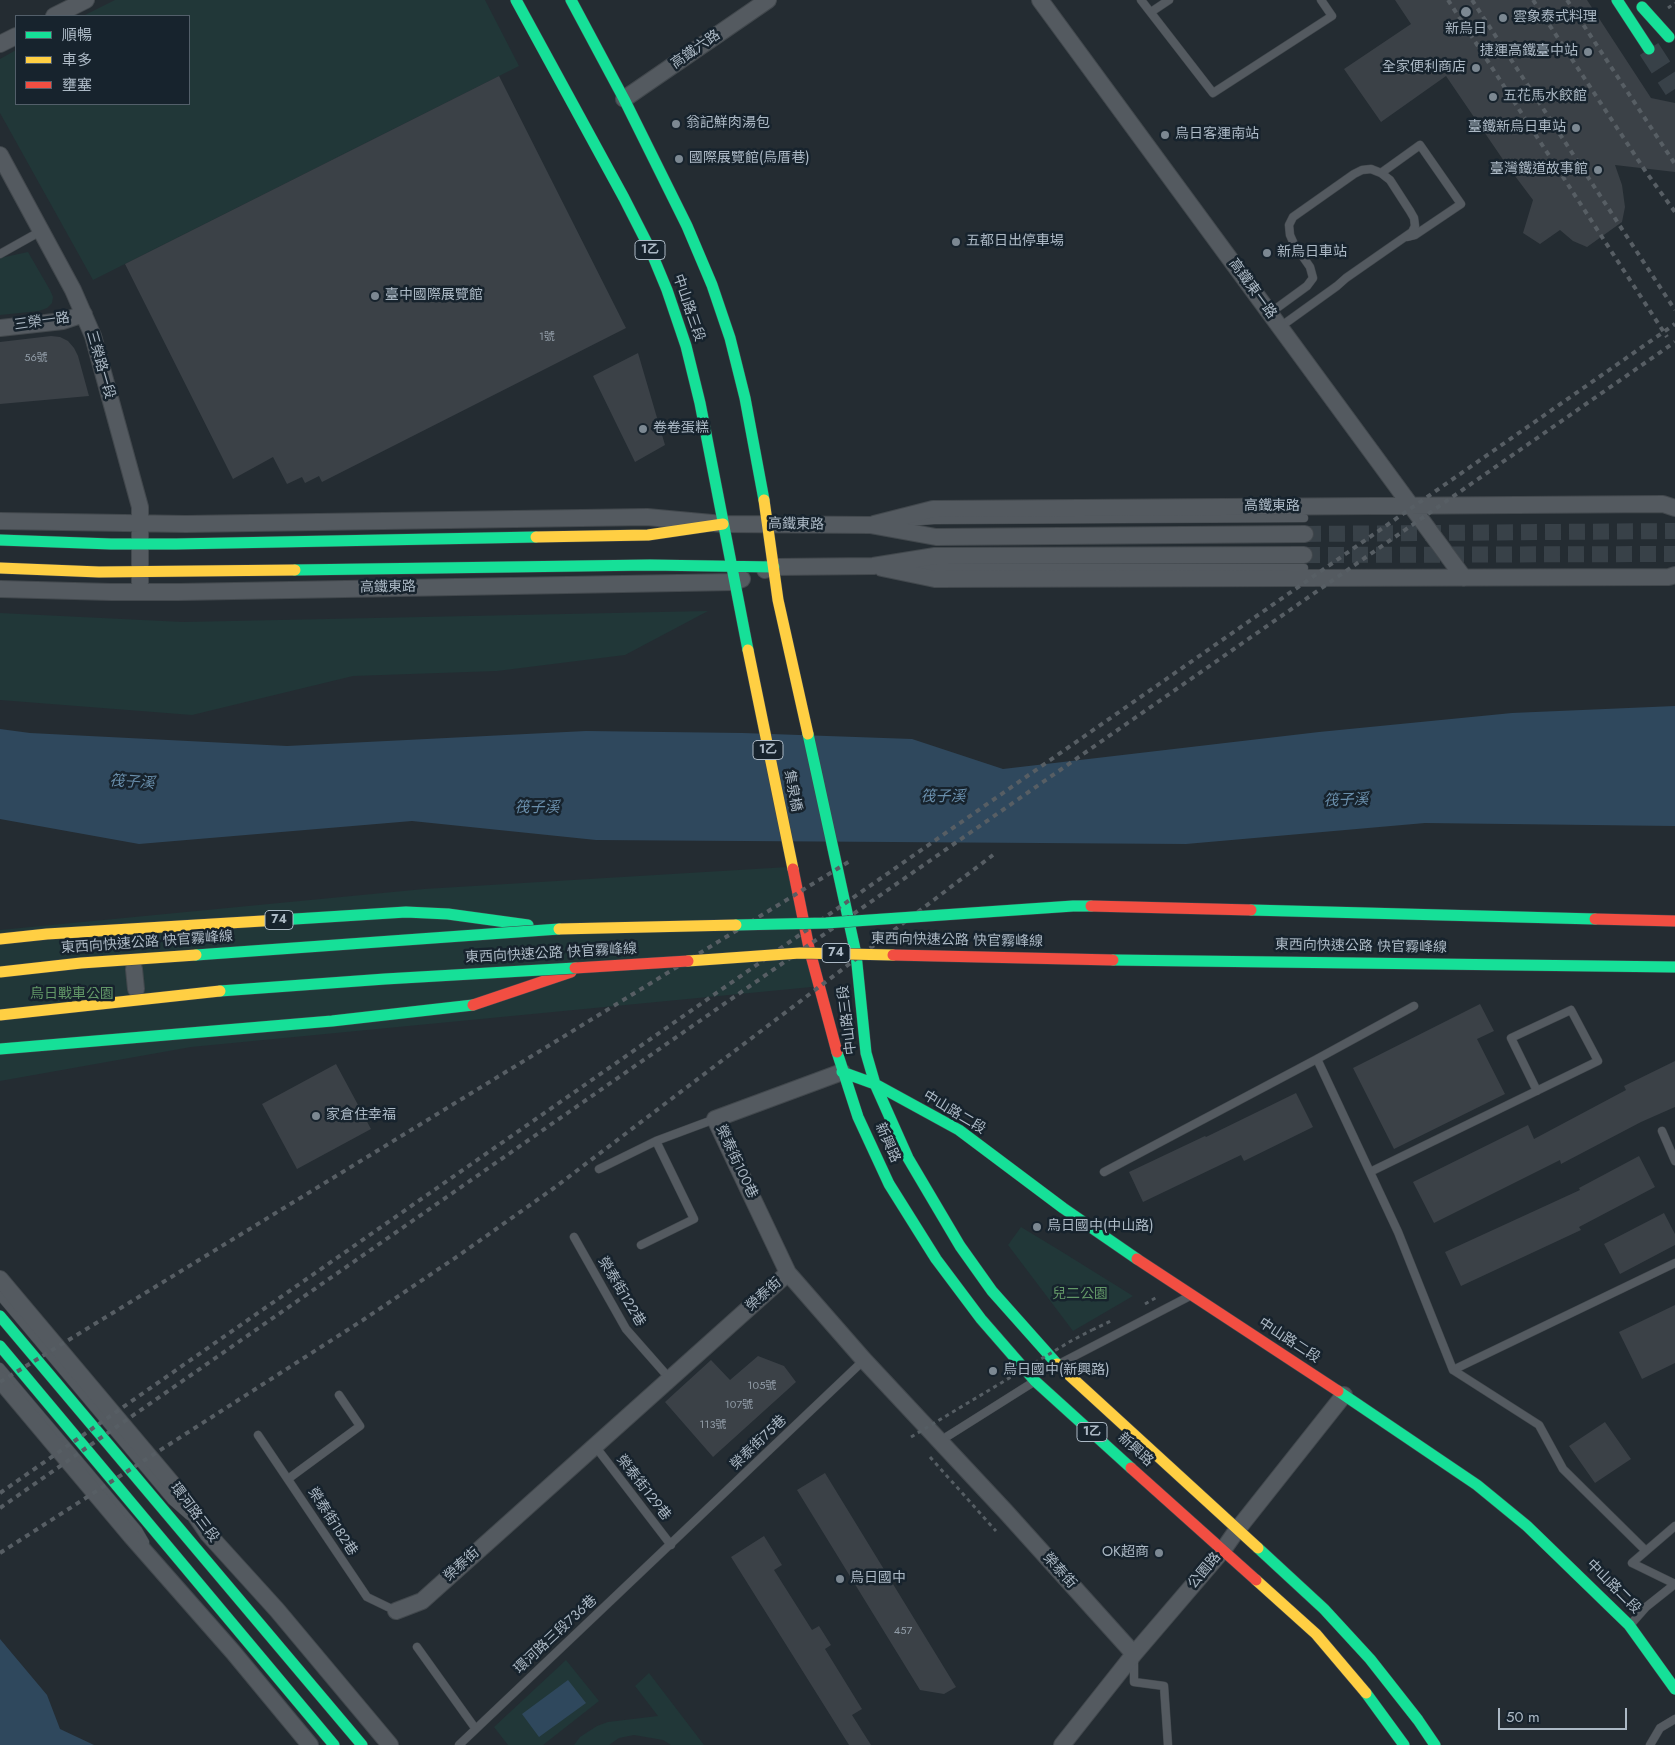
<!DOCTYPE html>
<html>
<head>
<meta charset="utf-8">
<style>
	body { margin:0 }
	#map { position:relative; width:1675px; height:1745px; overflow:hidden; background:#242c32; font-family:Jost,"Noto Sans TC",sans-serif }
	canvas { display:block }
	.legend { position:absolute; left:15px; top:15px; width:175px; height:90px; box-sizing:border-box; background:#17232d; border:1px solid #535f6a; margin:0; padding:6px 9px; list-style:none; font-size:15px; color:#acb9c5 }
	.legend li { display:flex; align-items:center; gap:10px; height:25px }
	.legend b { width:25px; border:1px solid #535f6a }
	.scale { position:absolute; left:1498px; top:1708px; width:129px; height:22px; box-sizing:border-box; border:2px solid #acb9c5; border-top:0; padding-left:6px; font-size:15px; line-height:18px; white-space:nowrap; color:#acb9c5; -webkit-text-stroke:4px #17232d; paint-order:stroke }
</style>
</head>
<body>
<div id="map">
<canvas width="1675" height="1745"></canvas>
<ul class="legend">
<li><b style="height:6px;background:#16e098"></b>順暢</li>
<li><b style="height:6px;background:#ffcf43"></b>車多</li>
<li><b style="height:6px;background:#f24e42"></b>壅塞</li>
</ul>
<div class="scale">50 m</div>
</div>
<script>
const context = document.querySelector('canvas').getContext('2d');
context.lineJoin = 'round';
function paint(path, color) { context.fillStyle = color; context.fill(path, 'evenodd'); }
const toPath = rows => new Path2D(rows.map(r => 'M' + r).join(''));
function trace(path, color, width, dash) { context.strokeStyle = color; context.lineWidth = width; context.lineCap = dash ? 'butt' : 'round'; context.setLineDash(dash || []); context.stroke(path); }
function label(font, color, halo, rows, align = 'center') {
  context.font = font + ' Jost,"Noto Sans TC",sans-serif'; context.lineWidth = 5; context.setLineDash([]); context.textBaseline = 'middle'; context.strokeStyle = halo; context.fillStyle = color; for (const [text, x, y, turn = 0] of rows) {
    context.save(); context.translate(x, y); context.rotate((+turn || 0) * Math.PI / 180); context.textAlign = isNaN(turn) ? turn : align; if (halo) context.strokeText(text, 0, 0); context.fillText(text, 0, 0); context.restore();
  }
}
paint(toPath([
	[115,0,485,0,519,66,93,280,0,113,0,59,16,50,16,104,189,104,189,16,83,16],
	[28,252,50,290,53,297,52,303,47,308,39,311,0,315,0,258],
	[708,611,625,655,497,671,353,676,192,715,0,700,0,613,183,622],
	[788,867,822,986,191,1047,0,1081,0,930,424,889],
	[1021,1227,1059,1250,1133,1296,1073,1331,1008,1245],
	[566,1660,599,1701,543,1745,508,1745,494,1727],
	[649,1673,704,1745,671,1745,663,1740,634,1735,619,1738,609,1745,574,1745,580,1737,597,1726,608,1722,658,1716,635,1686]
]), '#213738');
paint(toPath([
	[1675,706,1675,826,1425,823,1186,844,596,840,412,821,139,844,0,819,0,729,30,733,287,746,586,731,743,733,912,739,1003,769,1319,732,1512,713],
	[0,1639,47,1695,60,1729,94,1745,0,1745],
	[568,1680,586,1703,539,1737,522,1714]
]), '#2f485d');
paint(toPath([
	[1395,0,1587,0,1651,98,1675,103,1675,172,1615,165,1622,185,1625,207,1622,222,1587,247,1573,241,1560,230,1540,244,1523,233,1533,200,1506,164,1446,76,1381,122,1344,69,1411,24],
	[499,76,626,328,322,482,319,476,305,483,302,477,287,484,273,457,233,479,125,264],
	[51,336,60,337,68,341,74,348,78,356,89,396,0,404,0,342],
	[638,353,665,445,635,462,593,376],
	[1480,1004,1494,1031,1477,1039,1505,1094,1394,1149,1353,1068],
	[1675,1061,1675,1107,1641,1122,1561,1164,1560,1160,1434,1223,1413,1182,1528,1125,1534,1139,1626,1090,1624,1086],
	[336,1064,371,1129,297,1169,262,1104],
	[1296,1093,1313,1127,1244,1161,1241,1155,1143,1202,1129,1172,1205,1136,1206,1137],
	[1639,1156,1655,1187,1579,1227,1581,1230,1461,1286,1445,1252,1580,1190,1579,1188],
	[1664,1213,1675,1234,1675,1245,1620,1274,1604,1244],
	[1675,1305,1675,1363,1642,1379,1619,1332],
	[758,1356,784,1366,796,1382,713,1457,665,1402,711,1360,730,1380],
	[1605,1422,1631,1459,1595,1483,1569,1446],
	[825,1473,956,1687,944,1694,920,1690,797,1490],
	[764,1536,782,1565,774,1570,812,1630,819,1626,831,1645,825,1649,862,1709,852,1715,871,1745,849,1745,731,1557]
]), '#3b4147');
trace(toPath([
	[1305,534,1675,531],
	[1304,555,1675,554]
]), '#384148', 16, [16, 8]);
trace(toPath([
	[1649,49,1675,89]
]), '#384148', 22, [22, 11]);
const lane = toPath([
	[1141,0,1213,93,1332,16,1321,0],
	[1151,12,1169,0],
	[1381,173,1420,145,1461,204,1415,235,1407,237],
	[0,254,41,231],
	[1270,313,1307,286,1313,278,1310,267,1294,244,1290,235,1289,225,1293,217,1354,174,1362,170,1371,169,1381,173,1390,180,1410,211,1414,218,1415,226,1412,232,1346,278,1337,286,1280,327],
	[907,522,934,520,1304,518],
	[912,568,1304,568],
	[1317,1059,1414,1006],
	[1662,1131,1675,1161],
	[599,1169,656,1141,715,1119],
	[1104,1172,1317,1059,1398,1232,1453,1370,1539,1425,1563,1469,1646,1551],
	[1370,1172,1598,1061,1571,1010,1511,1038,1537,1091],
	[574,1237,626,1329,670,1379],
	[641,1245,694,1219,656,1141],
	[0,1296,172,1501,189,1516],
	[1061,1363,1188,1297],
	[0,1367,138,1530,145,1542],
	[1453,1370,1675,1263],
	[258,1435,367,1597,396,1611],
	[940,1441,1032,1383],
	[595,1446,671,1545],
	[288,1479,360,1426,339,1395],
	[1675,1526,1632,1563,1675,1584],
	[1631,1624,1646,1607,1675,1584],
	[417,1647,475,1728],
	[1134,1659,1134,1682,1164,1686,1168,1745],
	[459,1745,864,1360],
	[1650,1745,1660,1728,1675,1719]
]);
const street = toPath([
	[1040,0,1464,578],
	[54,16,86,0],
	[0,44,16,36],
	[624,99,768,0],
	[0,155,73,290,93,336,140,507,140,583],
	[0,328,63,321,84,314],
	[0,521,186,524,647,517,723,524,870,525,936,537,1305,534],
	[874,524,933,509,1663,504,1675,508],
	[882,568,935,579,1669,577,1675,575],
	[765,570,774,567,873,566,935,556,1304,555],
	[0,589,111,592,179,592,734,582,742,579],
	[134,969,136,989],
	[788,1273,715,1119,842,1072],
	[0,1279,180,1493,208,1534,277,1610,390,1745],
	[0,1380,131,1536,233,1652,310,1745],
	[396,1611,422,1601,788,1273,864,1360,1006,1512,1134,1654],
	[1062,1745,1134,1654,1223,1550,1237,1530,1344,1395]
]);
const fast = toPath([
	[516,0,624,198,650,249,667,290,686,346,700,403,748,650],
	[571,0,624,99,687,226,712,285,730,338,745,398,764,500],
	[1617,0,1649,49],
	[1642,7,1669,37],
	[0,540,111,544,176,544,536,537],
	[295,570,650,565,774,567],
	[808,734,856,954,866,1053,875,1084,908,1158,960,1246,992,1291,1057,1364],
	[279,920,406,912,448,914,528,925],
	[0,1049,332,1021,473,1005],
	[837,1052,858,1117,889,1184,936,1259,981,1319,1035,1381,1131,1468],
	[842,1072,875,1084,959,1130,1063,1208,1137,1259],
	[0,1316,362,1745],
	[0,1346,334,1745],
	[1338,1391,1477,1485,1527,1526,1629,1625,1675,1689],
	[1258,1548,1324,1609,1370,1659,1418,1720,1435,1745],
	[1366,1693,1404,1745]
]);
const slow = toPath([
	[764,500,778,600,808,734],
	[536,537,648,535,723,524],
	[0,568,99,572,295,570],
	[748,650,793,869],
	[0,939,47,934,279,920],
	[1057,1364,1258,1548],
	[1256,1580,1316,1634,1366,1693]
]);
const jam = toPath([
	[793,869,809,948,837,1052],
	[473,1005,571,972],
	[1137,1259,1338,1391],
	[1131,1468,1256,1580]
]);
trace(lane, '#42484d', 9);
trace(street, '#42484d', 18);
trace(fast, '#42484d', 12);
trace(slow, '#42484d', 12);
trace(jam, '#42484d', 12);
trace(toPath([
	[1668,8,1675,3],
	[1145,1304,1157,1297],
	[1092,1330,1111,1321],
	[930,1457,996,1531]
]), '#565e64', 3, [4, 4]);
trace(lane, '#545a60', 8);
trace(street, '#545a60', 16);
trace(fast, '#16e098', 11);
trace(slow, '#ffcf43', 11);
trace(jam, '#f24e42', 11);
trace(toPath([
	[1448,0,1667,337],
	[1472,0,1675,310],
	[1533,0,1646,172,1675,212],
	[1567,0,1675,164],
	[0,1382,850,861],
	[0,1493,1675,324],
	[0,1508,1675,342],
	[0,1553,363,1320,458,1256,554,1188,993,855]
]), '#575e64', 4, [5, 5]);
const fastBridge = toPath([
	[1251,910,1595,919],
	[736,925,826,923,1073,906,1091,906],
	[196,955,559,929],
	[1113,960,1675,967],
	[220,991,385,979,575,968]
]);
const slowBridge = toPath([
	[559,929,736,925],
	[688,961,800,953,893,955],
	[0,972,81,963,196,955],
	[0,1015,220,991]
]);
const jamBridge = toPath([
	[1091,906,1251,910],
	[1595,919,1675,921],
	[893,955,1113,960],
	[575,968,688,961]
]);
trace(fastBridge, '#40484e', 12, []);
trace(slowBridge, '#40484e', 12, []);
trace(jamBridge, '#40484e', 12, []);
trace(toPath([
	[911,1437,1071,1341,1092,1330]
]), '#565e64', 3, [4, 4]);
trace(fastBridge, '#16e098', 11);
trace(slowBridge, '#ffcf43', 11);
trace(jamBridge, '#f24e42', 11);
for (const [x, y, r, color] of [
	[1466,12,6,"#7c8892"],
	[1503,18,5,"#7c8892"],
	[1588,52,5,"#7c8892"],
	[1476,68,5,"#7c8892"],
	[1493,97,5,"#7c8892"],
	[676,124,5,"#7c8892"],
	[1576,128,5,"#7c8892"],
	[1165,135,5,"#7c8892"],
	[679,159,5,"#7c8892"],
	[1598,170,5,"#7c8892"],
	[956,242,5,"#7c8892"],
	[1267,253,5,"#7c8892"],
	[375,296,5,"#7c8892"],
	[643,429,5,"#7c8892"],
	[316,1116,5,"#7c8892"],
	[1037,1227,5,"#7c8892"],
	[993,1371,5,"#7c8892"],
	[1159,1553,5,"#7c8892"],
	[840,1579,5,"#7c8892"]
]) { const dot = new Path2D(); dot.arc(x, y, r, 0, 2 * Math.PI); context.fillStyle = color; context.fill(dot); trace(dot, '#17232d', 2); }
label('11px', '#909ba6', null, [
	["1號",547,337],
	["56號",36,358],
	["105號",762,1386],
	["107號",739,1405],
	["113號",713,1425],
	["457",903,1631]
]);
for (const [x, y, w] of [
	[650,250,30],
	[768,750,30],
	[279,920,28],
	[836,953,28],
	[1092,1432,30]
]) { const box = new Path2D(); box.roundRect(x - w / 2, y - 9.5, w, 19, 4); context.fillStyle = '#17232d'; context.fill(box); trace(box, '#acb9c5', 1); }
label('bold 12px', '#acb9c5', null, [
	["1乙",650,250],
	["1乙",768,750],
	["74",279,920],
	["74",836,953],
	["1乙",1092,1432]
]);
label('14px', '#acb9c5', '#17232d', [
	["雲象泰式料理",1513,18],
	["新烏日",1466,30,"center"],
	["捷運高鐵臺中站",1578,52,"right"],
	["全家便利商店",1466,68,"right"],
	["五花馬水餃館",1503,97],
	["翁記鮮肉湯包",686,124],
	["臺鐵新烏日車站",1566,128,"right"],
	["烏日客運南站",1175,135],
	["國際展覽館(烏厝巷)",689,159],
	["臺灣鐵道故事館",1588,170,"right"],
	["五都日出停車場",966,242],
	["新烏日車站",1277,253],
	["臺中國際展覽館",385,296],
	["卷卷蛋糕",653,429],
	["家倉住幸福",326,1116],
	["烏日國中(中山路)",1047,1227],
	["烏日國中(新興路)",1003,1371],
	["OK超商",1149,1553,"right"],
	["烏日國中",850,1579]
], 'left');
label('14px', '#acb9c5', '#17232d', [
	["高鐵六路",696,50,-35],
	["高鐵東一路",1252,289,54],
	["中山路三段",688,308,71],
	["三榮一路",42,322,-8],
	["三榮路一段",100,365,74],
	["高鐵東路",1272,507],
	["高鐵東路",796,525,1],
	["高鐵東路",388,588,-1],
	["集泉橋",792,791,79],
	["東西向快速公路 快官霧峰線",957,941,1],
	["東西向快速公路 快官霧峰線",147,943,-4],
	["東西向快速公路 快官霧峰線",1361,947,1],
	["東西向快速公路 快官霧峰線",551,954,-3],
	["中山路三段",848,1020,-97],
	["中山路二段",954,1113,31],
	["新興路",887,1143,66],
	["榮泰街100巷",736,1162,65],
	["榮泰街122巷",621,1292,59],
	["榮泰街",764,1295,-42],
	["中山路二段",1289,1341,33],
	["榮泰街75巷",759,1443,-44],
	["新興路",1135,1450,42],
	["榮泰街129巷",643,1488,52],
	["環河路三段",194,1513,53],
	["榮泰街182巷",332,1522,57],
	["榮泰街",462,1565,-42],
	["榮泰街",1059,1571,48],
	["公園路",1205,1571,-50],
	["中山路二段",1613,1587,45],
	["環河路三段736巷",556,1635,-43]
]);
label('14px', '#629767', '#17232d', [
	["烏日戰車公園",72,995],
	["兒二公園",1080,1295]
]);
label('italic 15px', '#6a8fac', '#17232d', [
	["筏子溪",132,783,4],
	["筏子溪",943,797],
	["筏子溪",1346,801,-2],
	["筏子溪",537,808]
]);
</script>
</body>
</html>
